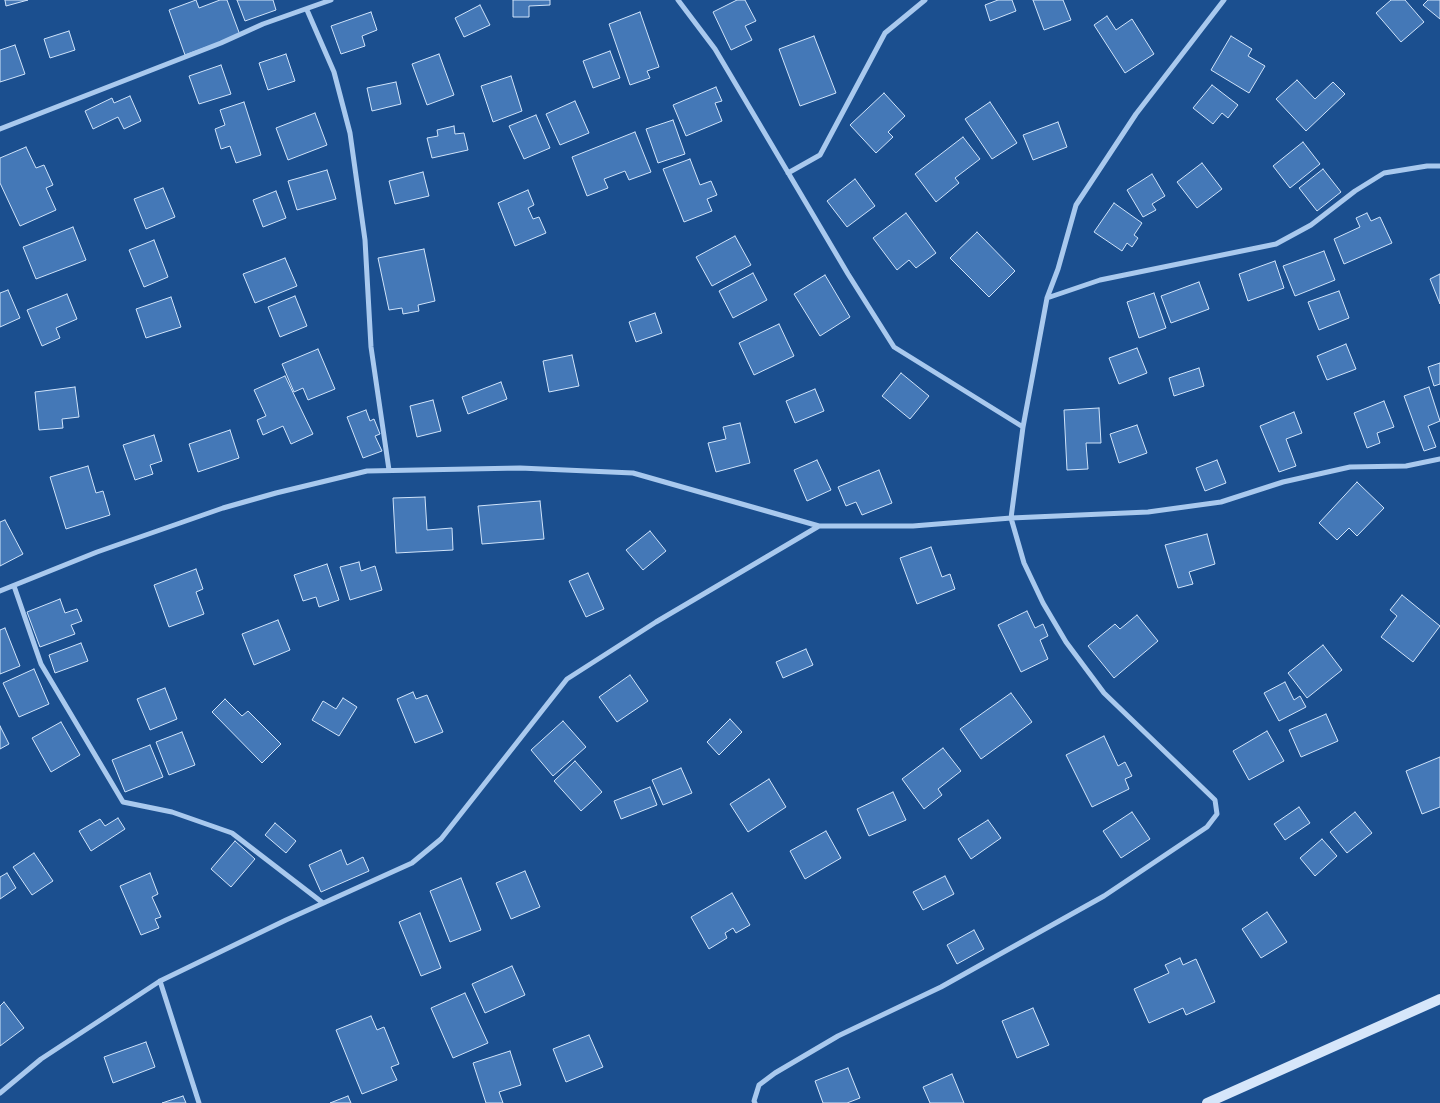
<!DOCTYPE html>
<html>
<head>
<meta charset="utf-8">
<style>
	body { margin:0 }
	canvas { display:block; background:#1b4f8f }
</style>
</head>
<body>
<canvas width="1440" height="1103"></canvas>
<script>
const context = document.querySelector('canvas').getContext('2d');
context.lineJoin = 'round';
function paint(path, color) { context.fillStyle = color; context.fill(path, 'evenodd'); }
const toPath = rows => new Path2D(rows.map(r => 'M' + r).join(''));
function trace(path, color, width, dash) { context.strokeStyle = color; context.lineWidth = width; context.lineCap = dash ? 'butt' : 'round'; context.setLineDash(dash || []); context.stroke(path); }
const building = toPath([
	[5,0,28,0,6,6,5,0],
	[196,0,199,8,220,0,227,0,240,35,185,55,169,10,196,0],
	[237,0,273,0,276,10,245,21,237,0],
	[513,0,550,0,550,5,529,6,529,17,513,17,513,0],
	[737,0,745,0,756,21,745,26,752,40,731,50,713,12,737,0],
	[998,0,1012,0,1016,11,990,21,985,5,998,0],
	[1033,0,1063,0,1071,20,1044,30,1033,0],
	[1391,0,1405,0,1424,22,1401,42,1376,13,1391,0],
	[1428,0,1440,0,1440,19,1423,5,1428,0],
	[480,5,490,25,464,37,455,18,480,5],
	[371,12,377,30,362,36,365,46,341,54,331,26,371,12],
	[640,12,659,67,647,71,650,78,630,85,609,24,640,12],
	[1107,16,1116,30,1132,19,1154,54,1125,73,1094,25,1107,16],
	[69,31,75,50,50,58,44,39,69,31],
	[814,36,836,93,800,106,779,49,814,36],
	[1231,36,1252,49,1248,56,1265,66,1249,93,1211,70,1231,36],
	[15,45,25,74,0,82,0,50,15,45],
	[610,51,620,78,593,88,583,61,610,51],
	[286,54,295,81,268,90,259,63,286,54],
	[439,54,454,95,427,105,412,64,439,54],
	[221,65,231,94,199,104,189,76,221,65],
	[511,76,522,111,493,122,481,86,511,76],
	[1297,80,1315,99,1333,82,1345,94,1306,131,1276,99,1297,80],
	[396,82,401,104,372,111,367,88,396,82],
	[1212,85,1238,105,1228,118,1222,113,1213,124,1193,108,1212,85],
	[716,87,722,101,715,103,722,121,686,136,673,105,716,87],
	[884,93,905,116,888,132,893,137,876,153,850,125,884,93],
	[130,96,141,121,124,129,118,117,93,129,85,111,112,98,114,103,130,96],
	[575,101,589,133,560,145,546,114,575,101],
	[244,102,261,155,236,163,230,146,221,149,215,129,225,125,220,110,244,102],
	[990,102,1017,143,992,159,965,119,990,102],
	[315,113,327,145,288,160,276,128,315,113],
	[536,115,550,148,524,159,509,126,536,115],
	[673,120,685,154,658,163,646,129,673,120],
	[1058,122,1067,147,1033,160,1023,135,1058,122],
	[454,126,455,134,464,133,468,150,432,158,427,138,438,136,437,130,454,126],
	[635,132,651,172,629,180,625,171,604,179,608,188,587,196,572,157,635,132],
	[963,137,980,159,955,178,959,183,936,202,915,174,963,137],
	[1303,142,1320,164,1290,188,1273,166,1303,142],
	[26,147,36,168,44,165,53,185,46,188,56,210,20,226,0,183,0,158,26,147],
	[690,159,700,185,711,181,717,195,707,199,712,211,684,222,663,169,690,159],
	[1202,163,1222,189,1197,208,1177,182,1202,163],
	[1323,169,1341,192,1317,211,1299,188,1323,169],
	[327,170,336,199,297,210,288,181,327,170],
	[423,172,429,196,395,204,389,181,423,172],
	[1152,174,1165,196,1152,204,1156,210,1143,217,1127,190,1152,174],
	[855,179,875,206,847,227,827,201,855,179],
	[163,188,175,217,146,229,134,199,163,188],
	[528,190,534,205,528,208,533,219,539,217,546,233,515,246,498,203,528,190],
	[276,191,286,218,263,227,253,200,276,191],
	[1114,203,1142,223,1134,235,1138,238,1132,247,1127,243,1122,251,1094,232,1114,203],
	[906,213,936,253,916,268,909,260,897,270,873,238,906,213],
	[1367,213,1371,221,1380,217,1392,243,1344,264,1334,239,1360,227,1356,218,1367,213],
	[73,227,86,260,36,279,23,247,73,227],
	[977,232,1015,271,989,297,950,258,977,232],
	[735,236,751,265,712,286,696,257,735,236],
	[154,240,168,277,144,287,129,250,154,240],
	[424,249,435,301,418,305,419,311,403,314,402,308,389,310,378,258,424,249],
	[1324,251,1335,280,1295,296,1283,266,1324,251],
	[285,258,297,286,255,303,243,274,285,258],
	[1275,261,1284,288,1248,301,1239,274,1275,261],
	[753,273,767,300,733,318,719,291,753,273],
	[1440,274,1440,304,1430,279,1440,274],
	[825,275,850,317,820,336,794,294,825,275],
	[1199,282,1209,309,1171,323,1161,296,1199,282],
	[8,290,20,318,0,327,0,293,8,290],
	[1339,291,1349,318,1319,330,1308,302,1339,291],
	[1154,293,1166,328,1139,338,1127,302,1154,293],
	[67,294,77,319,56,328,60,338,42,346,27,310,67,294],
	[295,296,307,326,280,337,268,307,295,296],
	[171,297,181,327,146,338,136,309,171,297],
	[655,313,662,333,636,342,629,322,655,313],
	[779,324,794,356,754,375,739,343,779,324],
	[1346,344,1356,369,1327,380,1317,356,1346,344],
	[1137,348,1147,373,1119,384,1109,358,1137,348],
	[318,349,335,389,308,400,303,388,294,392,282,364,318,349],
	[572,355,579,386,549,392,543,361,572,355],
	[1440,363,1440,384,1434,386,1428,367,1440,363],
	[1199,368,1204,386,1174,396,1169,378,1199,368],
	[901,373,929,396,910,419,882,396,901,373],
	[285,376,313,434,291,444,283,426,263,435,257,420,266,416,254,390,285,376],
	[501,382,507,399,468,414,462,397,501,382],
	[75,387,79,417,62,419,63,428,39,430,35,392,75,387],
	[1429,387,1440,421,1428,426,1436,447,1424,451,1404,396,1429,387],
	[815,389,824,411,795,423,786,401,815,389],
	[433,400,441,431,417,437,410,406,433,400],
	[1384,401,1394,427,1377,433,1380,443,1367,448,1354,413,1384,401],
	[1099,408,1101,443,1086,443,1088,469,1067,470,1064,410,1099,408],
	[366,410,370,421,374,419,380,434,375,436,382,451,363,458,347,417,366,410],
	[1294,412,1302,433,1286,439,1296,466,1279,472,1260,426,1294,412],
	[740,423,750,463,716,472,708,443,726,439,723,427,740,423],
	[1137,425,1147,453,1119,463,1110,434,1137,425],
	[230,430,239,458,198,472,189,444,230,430],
	[154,435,162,461,150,465,153,474,135,480,123,445,154,435],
	[817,460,831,490,807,501,794,470,817,460],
	[1217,460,1226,483,1205,491,1196,468,1217,460],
	[88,466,96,493,103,491,110,515,66,529,50,477,88,466],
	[879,470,892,503,862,515,856,502,846,506,838,487,879,470],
	[1357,482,1384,508,1357,536,1349,528,1337,540,1319,523,1357,482],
	[425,497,427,530,452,528,453,550,396,553,393,498,425,497],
	[540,501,544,539,482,544,478,506,540,501],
	[5,520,23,554,0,566,0,522,5,520],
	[650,531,666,551,643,570,626,550,650,531],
	[1207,534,1215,564,1189,572,1193,584,1178,588,1165,545,1207,534],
	[931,547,942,577,950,574,955,589,917,604,900,558,931,547],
	[359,562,361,571,375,566,382,590,350,600,340,567,359,562],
	[327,564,339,600,319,607,316,597,303,601,294,575,327,564],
	[196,569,203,589,196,592,204,614,169,627,154,585,196,569],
	[588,573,604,609,586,617,569,581,588,573],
	[1402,595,1440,626,1413,662,1381,637,1397,616,1390,610,1402,595],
	[60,599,65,613,77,609,82,621,71,625,75,634,40,647,27,612,60,599],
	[1027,611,1035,628,1043,624,1048,636,1040,640,1048,659,1021,672,998,625,1027,611],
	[1137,615,1158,641,1114,678,1088,646,1115,624,1120,629,1137,615],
	[278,620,290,650,254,665,242,634,278,620],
	[5,628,20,666,0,674,0,630,5,628],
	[81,643,88,661,55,673,49,655,81,643],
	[1323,645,1342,670,1307,698,1288,673,1323,645],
	[806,649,813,665,783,678,776,662,806,649],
	[34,669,49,704,19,717,3,683,34,669],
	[630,675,648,701,617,722,599,697,630,675],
	[1285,682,1294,700,1300,696,1306,707,1279,721,1264,693,1285,682],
	[165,688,177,719,150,730,137,699,165,688],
	[413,692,416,699,427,695,443,732,415,743,397,699,413,692],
	[1011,693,1032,722,981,759,960,729,1011,693],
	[343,698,357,707,339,736,312,720,323,701,336,709,343,698],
	[225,699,242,716,248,711,281,744,262,763,212,712,225,699],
	[1326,714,1338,741,1301,757,1289,730,1326,714],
	[730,719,742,732,719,755,707,742,730,719],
	[563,721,586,747,553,776,531,750,563,721],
	[61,722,80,755,51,772,32,738,61,722],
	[0,726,9,744,0,749,0,726],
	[1267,731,1284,761,1249,780,1233,751,1267,731],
	[182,732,195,765,169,775,156,742,182,732],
	[1104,736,1118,766,1125,762,1132,776,1125,779,1129,789,1092,807,1066,755,1104,736],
	[150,745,163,777,125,792,112,760,150,745],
	[943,748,961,771,938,789,942,795,924,809,902,779,943,748],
	[1440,757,1440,807,1422,814,1406,771,1440,757],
	[575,761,602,792,581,811,554,781,575,761],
	[681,768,692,793,663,805,652,780,681,768],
	[769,779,786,807,748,832,730,804,769,779],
	[650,787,657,805,621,819,614,801,650,787],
	[893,792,906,820,869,836,857,809,893,792],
	[1299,807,1310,823,1285,840,1274,824,1299,807],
	[1132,812,1150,839,1121,858,1103,831,1132,812],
	[1355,812,1372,833,1347,853,1330,832,1355,812],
	[118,818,125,829,91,851,79,831,100,819,105,826,118,818],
	[988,820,1001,838,971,859,958,839,988,820],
	[275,823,296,841,286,853,265,835,275,823],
	[826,831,841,858,805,879,790,851,826,831],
	[1322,839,1337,856,1315,876,1300,858,1322,839],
	[235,841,255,859,231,887,211,869,235,841],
	[341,850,347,865,363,857,369,871,321,892,309,865,341,850],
	[34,853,53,881,32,895,13,867,34,853],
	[525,871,540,907,511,919,496,883,525,871],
	[7,873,16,888,0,899,0,877,7,873],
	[150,873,158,894,152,897,161,917,155,919,159,928,141,935,120,886,150,873],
	[945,876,954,894,923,910,913,892,945,876],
	[461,878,481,930,450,942,430,891,461,878],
	[732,893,750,925,736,933,733,928,725,933,727,938,709,949,691,917,732,893],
	[1267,912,1287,942,1261,958,1242,929,1267,912],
	[420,913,441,968,421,976,399,922,420,913],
	[974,930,984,949,957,964,947,945,974,930],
	[1180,958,1183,965,1196,959,1215,1002,1186,1015,1183,1008,1149,1023,1134,989,1169,973,1165,965,1180,958],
	[512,966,525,995,485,1013,472,984,512,966],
	[465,993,488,1043,453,1058,431,1008,465,993],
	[4,1002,24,1028,0,1046,0,1006,4,1002],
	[1033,1008,1049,1045,1017,1058,1002,1021,1033,1008],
	[371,1016,377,1030,384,1027,399,1064,391,1067,397,1080,362,1094,336,1030,371,1016],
	[589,1035,603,1067,566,1082,553,1049,589,1035],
	[146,1042,155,1067,113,1083,104,1057,146,1042],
	[510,1051,521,1085,499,1092,503,1103,486,1103,473,1063,510,1051],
	[848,1068,860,1098,847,1103,823,1103,815,1081,848,1068],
	[952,1074,964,1103,930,1103,923,1087,952,1074],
	[183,1096,186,1103,162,1103,183,1096],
	[348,1096,351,1103,330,1103,348,1096]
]);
paint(building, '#4478b7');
trace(building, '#cfe3fa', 1);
trace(toPath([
	[678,0,715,49,848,274,894,347,1023,427],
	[307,10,334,72,350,133,365,240,371,347,389,470],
	[0,129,221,43,263,24,331,0],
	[788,173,820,155,885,33,925,0],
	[1047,298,1100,280,1276,244,1311,225,1355,191,1384,173,1427,166,1440,166],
	[819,526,913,526,1011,518,1023,427,1047,298,1058,269,1076,205,1136,114,1224,0],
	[14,586,41,664,123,802,172,812,232,833,323,903],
	[0,591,97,552,223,508,276,493,367,471,520,468,633,473,819,526,656,622,567,679,441,839,412,863,286,920,160,981,41,1059,0,1093],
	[160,981,199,1103],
	[755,1103,754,1101,759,1085,775,1073,838,1036,941,987,1104,896,1207,827,1217,814,1215,800,1104,693,1066,642,1043,603,1024,563,1011,518,1148,512,1221,502,1283,482,1350,467,1406,466,1440,459]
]), '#a9c9ee', 5);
trace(toPath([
	[1207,1103,1440,999]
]), '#d6e6fa', 10);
</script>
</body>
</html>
